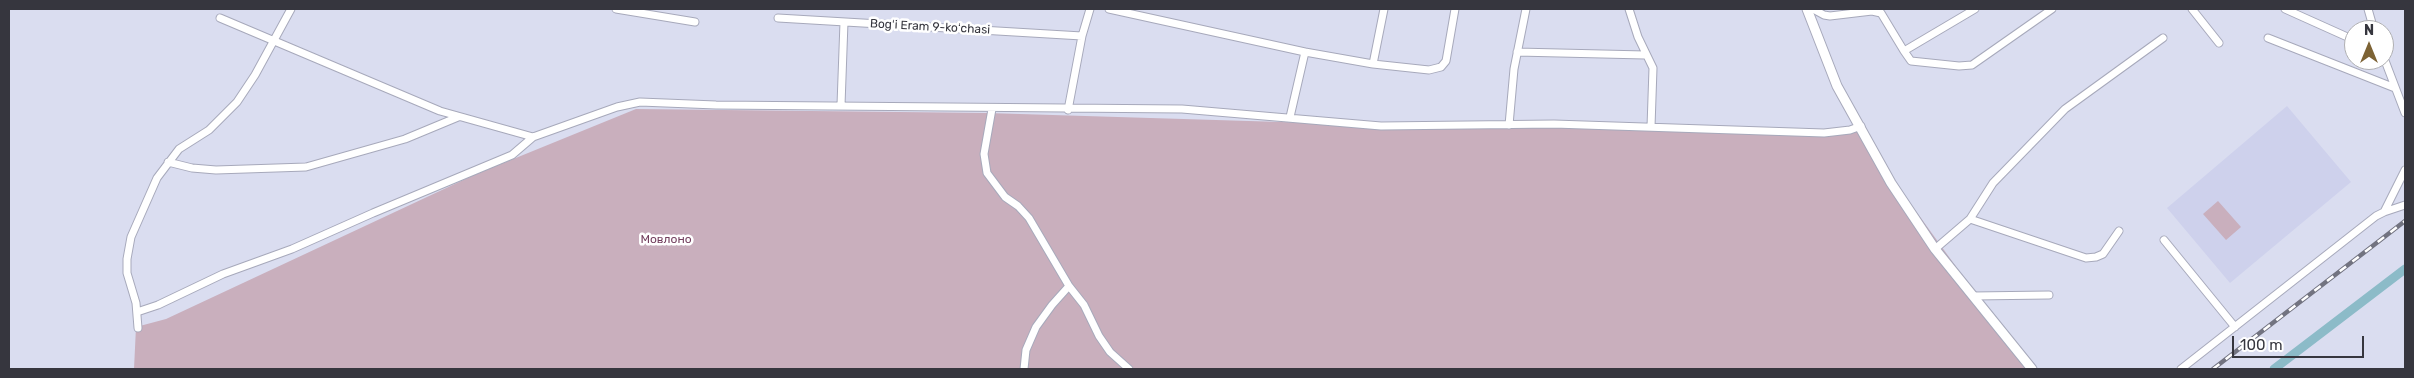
<!DOCTYPE html>
<html>
<head>
<meta charset="utf-8">
<style>
	body { margin:0 }
	#map { position:relative; width:2414px; height:378px; overflow:hidden; background:#daddf0; font-family:Rubik,sans-serif }
	canvas { display:block }
	.frame { position:absolute; inset:0; border:10px solid #36363e; pointer-events:none }
	.north { position:absolute; left:2344px; top:20px; width:50px; height:50px; box-sizing:border-box; background:#fff; border:1px solid #afafb2; border-radius:50%; rotate:0deg; font-size:14px; font-weight:700; line-height:20px; text-align:center; color:#36363e }
	.north::after { content:''; display:block; margin:auto; width:18px; height:22px; background:#7d6335; clip-path:polygon(50% 0,100% 100%,50% 72%,0 100%) }
	.scale { position:absolute; left:2232px; top:336px; width:132px; height:22px; box-sizing:border-box; border:2px solid #36363e; border-top:0; padding-left:6px; font-size:15px; line-height:18px; white-space:nowrap; color:#36363e; -webkit-text-stroke:4px #fff; paint-order:stroke }
</style>
</head>
<body>
<div id="map">
<canvas width="2414" height="378"></canvas>
<div class="frame"></div>
<div class="north">N</div>
<div class="scale">100 m</div>
</div>
<script>
const context = document.querySelector('canvas').getContext('2d');
context.lineJoin = 'round';
function paint(path, color) { context.fillStyle = color; context.fill(path, 'evenodd'); }
const toPath = rows => new Path2D(rows.map(r => 'M' + r).join(''));
function trace(path, color, width, dash) { context.strokeStyle = color; context.lineWidth = width; context.lineCap = dash ? 'butt' : 'round'; context.setLineDash(dash || []); context.stroke(path); }
function label(font, color, halo, rows, align = 'center') {
  context.font = font + ' Rubik,sans-serif'; context.lineWidth = 5; context.setLineDash([]); context.textBaseline = 'middle'; context.strokeStyle = halo; context.fillStyle = color; for (const [text, x, y, turn = 0] of rows) {
    context.save(); context.translate(x, y); context.rotate((+turn || 0) * Math.PI / 180); context.textAlign = isNaN(turn) ? turn : align; if (halo) context.strokeText(text, 0, 0); context.fillText(text, 0, 0); context.restore();
  }
}
paint(toPath([
	[2287,106,2351,182,2230,283,2167,208]
]), '#ced1ec');
paint(toPath([
	[636,109,987,113,1445,127,1531,122,1858,131,2030,369,134,369,136,327,166,319,474,175],
	[2218,201,2241,227,2226,240,2203,214]
]), '#c9afbd');
trace(toPath([
	[2274,369,2405,269]
]), '#8cbbc8', 9);
const minor = toPath([
	[616,9,695,22],
	[1109,9,1305,52,1373,64,1429,70,1441,67,1446,61,1455,9],
	[1629,9,1638,37,1653,68,1651,127],
	[1813,9,1824,15,1830,16,1872,11,1881,13,1904,51,1975,9],
	[2192,9,2219,43],
	[2285,9,2354,40],
	[2368,9,2374,30],
	[220,18,440,111,533,137,617,107,640,102,716,105,1182,109,1381,126,1554,124,1824,133,1850,130,1861,126],
	[778,18,1082,36],
	[2268,38,2395,88],
	[1904,51,1911,61,1959,66,1972,65,2052,9],
	[1517,52,1645,55],
	[2384,58,2405,113],
	[1373,64,1384,9],
	[841,105,844,22],
	[992,109,984,154,987,173,1005,197,1018,206,1029,218,1069,286],
	[1068,110,1082,36,1090,9],
	[1290,117,1305,52],
	[1509,125,1514,69,1526,9],
	[168,162,192,168,216,170,306,167,405,139,458,117],
	[2384,212,2405,205],
	[1970,219,2086,258,2096,257,2103,254,2119,231],
	[2164,240,2235,327],
	[1935,249,1970,219,1993,183,2065,109,2163,38],
	[1973,296,2049,295],
	[137,312,158,305,223,274,292,249,373,213,512,155,533,137],
	[138,328,136,303,127,273,127,259,131,237,157,178,179,149,209,130,237,102,255,75,291,9],
	[1024,369,1026,350,1036,327,1052,305,1069,286,1084,305,1099,336,1110,352,1129,369],
	[2181,369,2376,216,2384,212,2405,170]
]);
const tertiary = toPath([
	[1807,9,1837,86,1891,183,1935,249,2032,369]
]);
trace(minor, '#a7a9bb', 9);
trace(tertiary, '#a7a9bb', 11);
trace(minor, '#fff', 7);
trace(tertiary, '#fff', 9);
const rail = toPath([
	[2213,369,2405,221]
]);
trace(rail, '#727380', 4.5);
trace(rail, '#fff', 2.5, [8]);
label('12px', '#36363e', '#fff', [
	["Bogʻi Eram 9-koʻchasi",930,27,3]
]);
label('12px', '#733f5e', '#fff', [
	["Мовлоно",666,240]
]);
</script>
</body>
</html>
